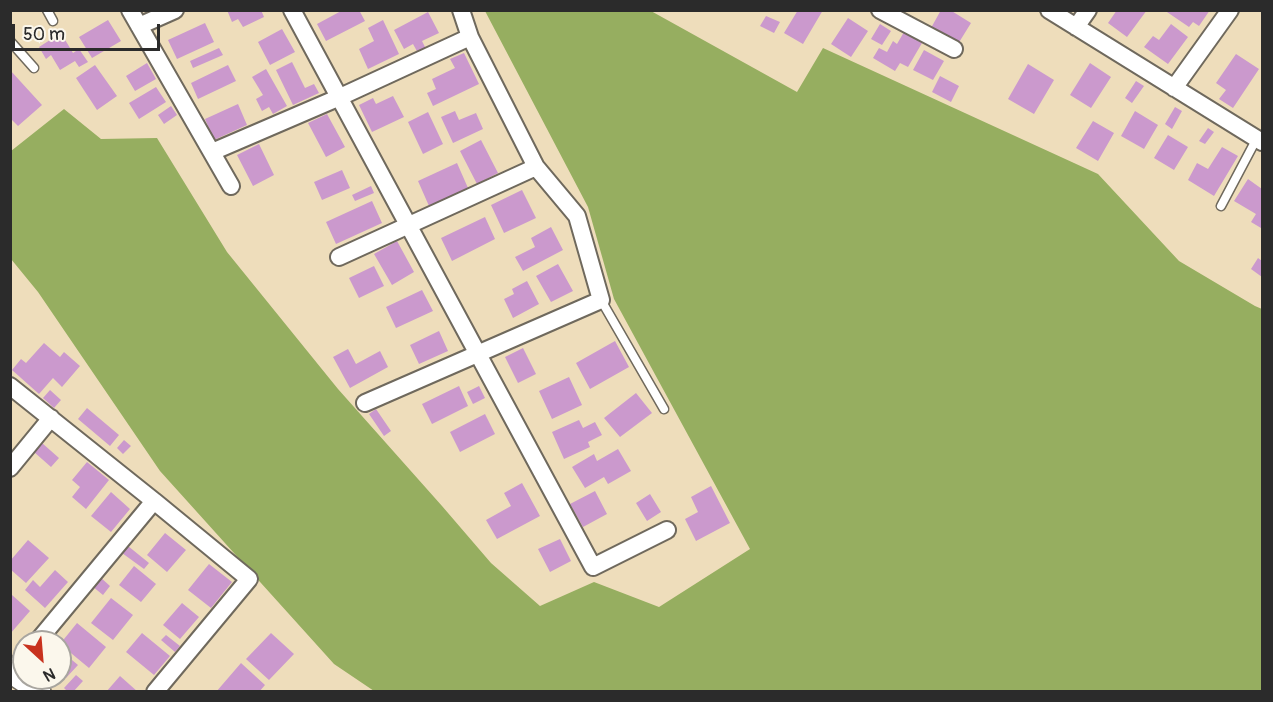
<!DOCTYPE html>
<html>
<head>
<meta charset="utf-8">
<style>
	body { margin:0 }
	#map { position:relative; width:1273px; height:702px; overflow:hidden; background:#edb; font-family:Pangolin,sans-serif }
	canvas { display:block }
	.frame { position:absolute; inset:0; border:12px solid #2b2b2b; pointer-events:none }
	.north { position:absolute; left:12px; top:630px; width:60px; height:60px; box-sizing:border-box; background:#fbf7ec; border:2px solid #a8a59f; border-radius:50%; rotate:154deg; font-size:16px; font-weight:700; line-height:24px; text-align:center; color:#2b2b2b }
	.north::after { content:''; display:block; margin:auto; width:21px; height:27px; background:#c8321e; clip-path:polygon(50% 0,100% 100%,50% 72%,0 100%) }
	.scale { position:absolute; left:12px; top:24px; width:148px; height:27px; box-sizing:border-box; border:3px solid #2b2b2b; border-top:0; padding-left:8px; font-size:18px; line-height:21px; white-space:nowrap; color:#2b2b2b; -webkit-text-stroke:4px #fbf7ec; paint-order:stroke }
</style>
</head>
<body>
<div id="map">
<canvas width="1273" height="702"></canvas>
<div class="frame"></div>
<div class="north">N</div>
<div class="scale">50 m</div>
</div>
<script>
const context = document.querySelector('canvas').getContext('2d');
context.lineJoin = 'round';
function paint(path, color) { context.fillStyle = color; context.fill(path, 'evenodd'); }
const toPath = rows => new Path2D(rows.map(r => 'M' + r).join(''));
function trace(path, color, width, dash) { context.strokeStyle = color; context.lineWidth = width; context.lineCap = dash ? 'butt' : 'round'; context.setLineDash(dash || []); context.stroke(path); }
paint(toPath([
	[485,11,651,11,797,92,823,48,1098,174,1179,261,1255,306,1262,309,1262,691,374,691,334,664,160,471,38,292,11,259,11,151,64,109,101,139,157,138,227,252,338,389,442,506,491,563,540,606,594,582,659,607,750,549,614,299,588,207]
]), '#96ae60');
paint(toPath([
	[227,10,261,10,264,17,243,27,238,19,232,22],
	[343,10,359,10,365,21,326,41,317,24],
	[798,10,823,10,803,44,784,33],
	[941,10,950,10,971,23,958,44,931,28],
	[1117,10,1147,10,1127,37,1108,23],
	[1164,10,1210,10,1199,26,1193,22,1189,27],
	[428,12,439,33,422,41,426,49,418,53,413,44,404,49,394,30],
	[766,16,780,22,774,33,760,26],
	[848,18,868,31,851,57,831,44],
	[108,20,121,41,92,58,79,37],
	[383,20,399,54,368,69,359,49,374,41,368,28],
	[205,23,214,42,177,59,168,40],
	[880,24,891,31,882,45,871,39],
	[1171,24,1188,37,1168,64,1144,47,1153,36,1159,40],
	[282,29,295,52,270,65,258,42],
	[904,32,922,43,908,67,900,63,895,71,873,58,879,48,887,52,893,41,897,44],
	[61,33,73,53,79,49,88,62,79,67,75,61,60,70,51,55,46,59,39,47],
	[219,48,223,55,193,68,190,61],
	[924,50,944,61,933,80,913,70],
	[464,53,479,84,433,106,427,93,436,89,432,79,455,68,450,59],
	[1236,54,1259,69,1233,108,1219,99,1226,90,1216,83],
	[292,62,305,88,314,84,319,93,293,105,276,70],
	[147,63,156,79,135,91,126,76],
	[1090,63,1111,77,1091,108,1070,95],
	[1028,64,1054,80,1034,114,1008,99],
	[95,65,117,96,97,110,76,78],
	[228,65,236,81,198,99,191,83],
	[266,69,287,106,273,114,269,107,262,111,256,99,263,95,252,77],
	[10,70,42,105,18,126,10,118],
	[940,76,959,86,951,102,932,92],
	[1136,81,1144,86,1132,103,1125,98],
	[156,87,166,102,139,119,129,103],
	[393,96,404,117,372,132,359,105,373,98,376,104],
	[238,104,247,125,214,140,205,119],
	[171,106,177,115,164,124,158,115],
	[1175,107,1182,111,1172,129,1165,124],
	[455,111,459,120,476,113,483,129,453,143,441,117],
	[1135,111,1158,125,1144,149,1121,136],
	[428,112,443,144,423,154,408,122],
	[327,114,345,147,326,157,308,123],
	[1093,121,1114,133,1098,161,1076,148],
	[1208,128,1214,132,1205,144,1199,141],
	[1168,135,1188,147,1174,170,1154,158],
	[481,140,498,173,477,184,460,151],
	[259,144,274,175,253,186,237,155],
	[1222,147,1238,156,1214,196,1188,180,1197,163,1208,169],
	[457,163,468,188,429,206,418,181],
	[342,170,350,188,322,200,314,182],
	[1248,179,1262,189,1262,224,1261,228,1251,222,1256,214,1234,201],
	[371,186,374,193,355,201,352,195],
	[522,190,536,218,504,233,491,205],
	[372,201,382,223,336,244,326,222],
	[485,217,495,239,452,261,441,238],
	[551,227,563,250,523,271,515,257,535,247,531,238],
	[397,241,414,272,392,285,374,254],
	[1258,258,1262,261,1262,277,1251,269],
	[558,264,573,291,551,302,536,276],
	[374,266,384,286,359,298,349,278],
	[527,281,539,304,513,318,504,299,514,294,512,289],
	[422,290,433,311,396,328,386,307],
	[439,331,448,351,419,364,410,345],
	[615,341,629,367,590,389,576,363],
	[44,343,60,357,64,352,80,366,62,387,53,378,39,394,12,370,21,359,26,363],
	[523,348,536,374,518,383,505,357],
	[348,349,356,364,380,351,388,367,350,388,333,357],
	[569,377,582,405,552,419,539,391],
	[459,386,468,406,432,424,422,404],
	[479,386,485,398,473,404,467,392],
	[50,390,61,400,54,408,43,398],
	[636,393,652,413,620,437,604,418],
	[87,408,119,435,110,446,78,419],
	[376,409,391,431,384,436,369,414],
	[485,414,495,434,460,452,450,432],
	[579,420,583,428,595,422,602,435,588,442,590,447,564,459,552,432],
	[124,440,131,446,123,454,117,448],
	[42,443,59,458,51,467,34,452],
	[618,449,631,471,608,484,604,477,585,488,572,467,594,454,597,461],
	[87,462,109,480,86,509,72,497,80,487,72,480],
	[522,483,540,516,497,539,486,520,511,506,504,493],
	[711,486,730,523,696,541,685,519,698,512,691,497],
	[595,491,607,514,583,527,570,504],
	[111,492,130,509,111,532,91,516],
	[650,494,661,512,647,521,636,503],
	[165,533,186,550,167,572,147,555],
	[560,539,571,561,550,572,538,549],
	[28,540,49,558,26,583,10,569,10,561],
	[128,546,149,563,144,569,122,553],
	[209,564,232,582,211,608,188,590],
	[134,566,156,584,141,602,119,585],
	[55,570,68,582,45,608,25,590,33,580,40,587],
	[100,577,110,586,103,595,92,586],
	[12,595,30,611,10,634,10,598],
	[111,598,133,615,113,640,91,623],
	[182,603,199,617,180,639,163,625],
	[77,623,106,647,89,668,60,644],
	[142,633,170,656,154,675,126,652],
	[271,633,294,654,269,680,246,659],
	[166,635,180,646,175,652,161,640],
	[60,650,78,665,66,678,60,672],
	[241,663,265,685,259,692,216,692],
	[76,675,83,681,73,692,68,692,64,688],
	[120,676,138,692,106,692]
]), '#cb99cd');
const service = toPath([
	[47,10,53,21],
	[10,41,34,68],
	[1221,206,1257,138],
	[601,300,664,409]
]);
const minor = toPath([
	[130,10,231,186],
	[292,10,593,567,667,530],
	[880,10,954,49],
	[1049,10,1262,142],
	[139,26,175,10],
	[1076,27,1088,10],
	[1174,88,1230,10],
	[212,152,340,97,470,37],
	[339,257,536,167],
	[10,386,154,501,37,642],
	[365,403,601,300,577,216,536,167,470,37,461,10],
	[10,468,51,418],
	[154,501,249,579,155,692],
	[11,672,24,657]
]);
const tertiary = toPath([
	[10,672,40,692]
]);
trace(service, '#6f695d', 11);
trace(minor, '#6f695d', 20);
trace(tertiary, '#6f695d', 24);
trace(service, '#fff', 8);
trace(minor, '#fff', 16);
trace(tertiary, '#fff', 21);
</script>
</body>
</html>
